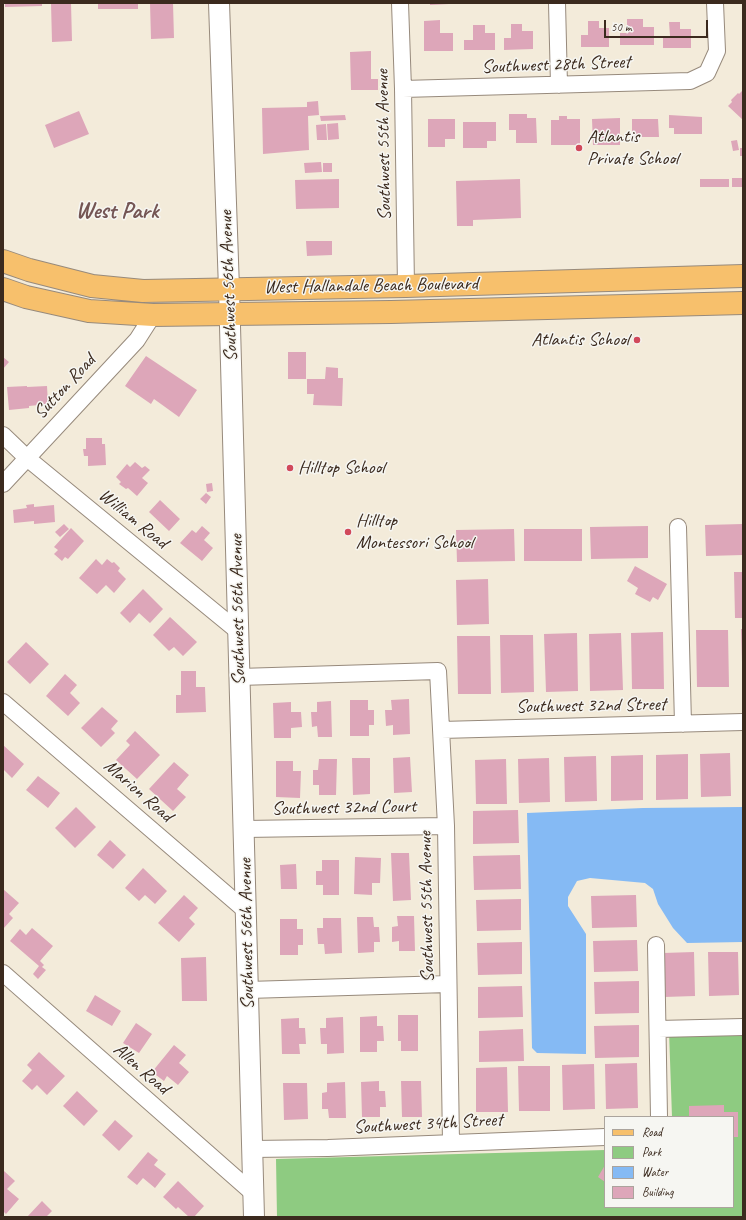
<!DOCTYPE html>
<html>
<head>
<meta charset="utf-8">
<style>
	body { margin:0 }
	#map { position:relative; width:746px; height:1220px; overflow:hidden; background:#f3ebda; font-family:Caveat,sans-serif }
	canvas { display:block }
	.frame { position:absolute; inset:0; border:4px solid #3b2a1e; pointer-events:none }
	.legend { position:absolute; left:604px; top:1116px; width:130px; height:92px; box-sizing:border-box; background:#f6f6f2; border:1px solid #aba49d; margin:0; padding:5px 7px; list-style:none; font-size:12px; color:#3b2a1e }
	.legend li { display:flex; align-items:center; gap:8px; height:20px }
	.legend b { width:20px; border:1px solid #aba49d }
	.scale { position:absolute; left:604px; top:20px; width:104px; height:18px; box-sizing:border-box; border:2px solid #3b2a1e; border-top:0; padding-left:5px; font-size:12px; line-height:14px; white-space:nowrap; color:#3b2a1e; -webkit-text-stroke:3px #f6f6f2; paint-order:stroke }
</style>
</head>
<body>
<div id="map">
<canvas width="746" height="1220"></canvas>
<div class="frame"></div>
<ul class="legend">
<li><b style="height:5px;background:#f7c06c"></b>Road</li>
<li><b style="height:11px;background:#8ecb81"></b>Park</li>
<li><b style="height:11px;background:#85baf4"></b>Water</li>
<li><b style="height:11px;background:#dda6b9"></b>Building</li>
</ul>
<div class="scale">50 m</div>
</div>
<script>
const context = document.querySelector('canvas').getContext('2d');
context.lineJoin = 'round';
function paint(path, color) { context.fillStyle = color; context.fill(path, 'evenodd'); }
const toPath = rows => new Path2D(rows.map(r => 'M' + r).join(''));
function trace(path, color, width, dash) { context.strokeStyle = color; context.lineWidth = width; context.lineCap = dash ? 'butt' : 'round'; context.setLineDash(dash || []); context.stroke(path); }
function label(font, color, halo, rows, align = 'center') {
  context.font = font + ' Caveat,sans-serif'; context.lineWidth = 3; context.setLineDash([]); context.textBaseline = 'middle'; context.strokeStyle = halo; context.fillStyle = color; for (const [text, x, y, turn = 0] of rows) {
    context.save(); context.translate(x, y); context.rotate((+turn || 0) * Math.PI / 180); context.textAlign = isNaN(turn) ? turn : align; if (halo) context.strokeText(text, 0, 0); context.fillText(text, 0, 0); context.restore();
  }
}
paint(toPath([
	[743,1029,743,1217,277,1217,276,1159,605,1150,605,1207,733,1207,733,1117,672,1117,669,1031]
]), '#8ecb81');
paint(toPath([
	[743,807,743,942,687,943,673,928,658,904,653,889,645,883,590,878,577,881,568,897,568,906,586,934,586,1054,537,1053,532,1048,527,813,643,808]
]), '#85baf4');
paint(toPath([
	[5,3,42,3,42,6,5,7],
	[51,3,71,3,72,41,52,42],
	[98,3,138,3,138,9,98,9],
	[150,3,173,3,174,38,151,39],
	[430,3,449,3,449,4,430,5],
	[627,19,643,19,643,27,654,27,654,45,620,45,620,33,627,33],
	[440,20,440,33,453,33,453,51,424,51,424,21],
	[588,21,599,21,599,28,609,28,609,47,581,47,581,35,588,35],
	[669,22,680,22,680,29,691,29,691,48,663,48,663,36,670,36],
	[511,24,522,24,522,31,533,31,533,49,504,50,504,38,511,38],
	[473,25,485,25,485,33,495,33,495,50,464,50,464,40,473,40],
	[371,51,371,79,378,79,378,90,351,90,350,52],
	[743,90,743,120,728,106,732,102,731,100,738,93,739,94],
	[318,101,319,115,308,116,309,150,263,154,262,108,307,107,307,102],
	[79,111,89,134,54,148,45,125],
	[509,114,527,114,527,118,536,118,537,143,516,143,516,130,509,130],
	[345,115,346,120,321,121,320,116],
	[669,115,702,117,702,134,674,134,674,128,669,128],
	[559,116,567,116,567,119,580,119,580,145,551,145,551,120,559,120],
	[620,118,620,145,593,145,592,119],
	[428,119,455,119,455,139,445,139,445,147,428,147],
	[632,119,658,119,659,137,632,137],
	[463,122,496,122,496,141,487,141,487,148,463,148],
	[338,123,339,139,328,140,327,124],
	[326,124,327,140,317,140,316,125],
	[737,140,739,150,733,151,731,141],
	[740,148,743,148,743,156,740,156],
	[321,162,322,172,305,173,304,163],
	[323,163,332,163,332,172,323,172],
	[732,178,743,178,743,187,732,187],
	[339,179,339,208,296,209,295,180],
	[520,179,521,218,473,220,473,226,457,226,456,181],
	[700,179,729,179,729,187,700,187],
	[306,241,332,241,332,255,307,256],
	[288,352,306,352,306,379,288,379],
	[146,356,197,390,179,417,154,399,151,404,125,386],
	[3,357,9,362,3,369],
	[326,367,338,368,338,378,343,378,342,406,313,405,314,394,307,394,307,379,325,379],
	[27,386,27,387,47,386,48,404,29,406,29,408,9,410,7,387],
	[86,438,102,438,102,444,105,444,106,465,88,466,88,456,84,456,83,449,86,449],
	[135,462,142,468,145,466,150,470,142,478,148,483,137,496,128,488,126,489,119,484,121,482,116,477,127,464,130,467],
	[212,483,213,491,207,492,206,484],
	[206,493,211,497,206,504,200,499],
	[160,500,180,519,169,531,149,512],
	[34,504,34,507,54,505,55,522,34,524,34,521,14,523,13,510,27,508,26,505],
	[64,524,69,529,60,537,55,532],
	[743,524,743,555,706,556,705,525],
	[202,526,210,533,204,540,213,548,202,561,180,543,192,530,196,533],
	[648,526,648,558,591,559,590,527],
	[71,528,84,541,68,559,65,557,62,561,54,554,58,550,54,547],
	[514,529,515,561,457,562,456,530],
	[524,529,582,529,582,561,524,561],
	[96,559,102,565,107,559,112,563,114,562,120,568,118,571,126,579,114,593,106,585,97,594,79,578],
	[635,566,667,584,658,600,653,597,650,602,635,594,638,588,627,581],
	[734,572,743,572,743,618,735,618],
	[488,579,489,624,457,625,456,580],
	[143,589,163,609,150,623,139,613,130,623,120,613],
	[170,617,197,642,183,656,174,647,169,651,153,635],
	[741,629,743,629,743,662,742,662],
	[696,630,728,630,729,687,697,687],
	[663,632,664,689,632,689,631,633],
	[577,633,578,691,546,692,544,634],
	[621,633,623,690,590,691,589,634],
	[500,635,533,635,534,692,501,693],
	[457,636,490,636,491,694,458,694],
	[26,642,49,664,30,684,7,662],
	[181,671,196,671,196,687,205,687,206,712,176,713,176,695,181,695],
	[65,674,77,685,70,693,80,703,68,716,46,696],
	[409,699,410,734,393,735,393,725,386,726,385,710,392,710,391,700],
	[350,700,368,700,368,710,374,710,374,725,369,725,369,736,350,736],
	[331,701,332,737,318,737,317,726,312,727,311,712,317,712,317,702],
	[291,702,291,712,301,712,302,727,291,728,291,738,274,738,273,703],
	[102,707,118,721,111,729,115,733,101,747,81,728],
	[135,731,160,755,137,779,116,760,130,745,126,741],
	[3,745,24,764,12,778,3,769],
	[730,753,731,796,701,797,700,754],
	[688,754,688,799,656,800,656,755],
	[643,755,643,800,611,801,611,756],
	[596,756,597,801,565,802,564,757],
	[410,757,412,792,394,793,393,758],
	[352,758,370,758,370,794,353,795],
	[549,758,550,802,519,803,518,759],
	[319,759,337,759,336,795,319,795,319,785,313,785,313,770,318,770],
	[506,759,507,804,476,804,475,760],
	[276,761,293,761,293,771,301,771,300,798,276,797],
	[174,762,189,775,177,789,186,797,173,811,149,789],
	[38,776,60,793,48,808,26,790],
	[76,807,96,827,75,848,55,828],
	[518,810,519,843,473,844,473,811],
	[110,840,126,855,113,869,97,855],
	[391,853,409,853,411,900,393,901],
	[520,855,521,889,474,890,473,856],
	[355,857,381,858,380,883,372,883,372,895,354,894],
	[322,860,339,860,339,895,323,895,323,885,316,885,316,871,322,871],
	[296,864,297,889,281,889,280,865],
	[143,868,167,891,155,904,145,895,139,901,125,888],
	[3,889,19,903,9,914,13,918,3,929],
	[184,895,198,908,189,918,195,924,179,942,158,923],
	[636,895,637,927,592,928,591,896],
	[521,899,521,930,477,931,476,900],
	[397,916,414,916,415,951,399,951,399,941,392,942,392,927,398,926],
	[357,917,373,917,374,927,379,927,380,942,374,942,374,952,358,953],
	[323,918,341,918,342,953,325,954,324,944,318,944,317,928,323,928],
	[280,919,297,919,297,929,303,929,303,945,298,945,298,955,280,955],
	[32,928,53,946,40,961,44,965,42,967,46,970,38,979,33,974,39,966,10,941,20,929,26,935],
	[637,940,638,971,594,972,593,941],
	[522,942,522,974,478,975,477,943],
	[694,952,695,996,664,997,663,953],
	[708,952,738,952,739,995,709,996],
	[206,957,207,1001,182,1001,181,958],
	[639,981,639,1013,595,1014,594,982],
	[522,986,523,1017,478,1018,478,987],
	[95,995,121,1011,112,1026,86,1011],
	[398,1015,418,1015,418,1051,401,1051,401,1041,398,1041],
	[377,1016,377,1026,383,1026,384,1041,377,1041,377,1052,360,1052,360,1017],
	[343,1017,344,1053,327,1054,327,1044,321,1044,320,1028,326,1028,326,1018],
	[299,1018,299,1028,305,1028,306,1044,299,1044,300,1054,282,1054,281,1019],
	[136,1023,152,1034,139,1053,123,1043],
	[639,1025,639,1057,595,1058,594,1026],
	[523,1029,524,1061,479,1062,479,1031],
	[174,1045,186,1055,179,1063,189,1072,178,1085,167,1076,164,1081,152,1072],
	[39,1052,65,1076,47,1095,37,1085,32,1090,22,1081,32,1070,27,1065],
	[637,1063,638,1108,606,1109,605,1064],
	[594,1064,595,1109,563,1110,562,1065],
	[518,1066,550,1066,550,1111,519,1111],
	[507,1067,508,1112,476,1112,476,1068],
	[379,1081,379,1091,385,1091,386,1107,380,1107,380,1117,362,1117,361,1082],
	[401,1081,421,1081,422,1117,402,1117],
	[345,1082,346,1118,329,1118,328,1109,322,1109,322,1093,327,1092,327,1083],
	[283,1083,307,1083,308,1119,284,1120],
	[77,1091,98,1111,84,1126,63,1106],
	[724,1105,724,1112,738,1112,738,1137,733,1137,733,1117,689,1117,689,1106],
	[115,1120,133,1136,119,1151,102,1135],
	[148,1152,158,1160,154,1165,166,1174,155,1188,143,1178,137,1185,127,1177],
	[605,1165,605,1182,598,1177],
	[4,1171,15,1181,7,1189,19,1199,6,1214,3,1211,3,1173],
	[178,1181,204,1206,194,1217,189,1217,178,1207,176,1209,163,1197],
	[42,1201,52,1211,47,1216,48,1217,27,1217]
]), '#dda6b9');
const minor = toPath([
	[400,3,403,89,406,286],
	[557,3,559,85],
	[403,89,690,81,707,73,717,51,715,3],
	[3,435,27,458,239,632],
	[3,484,137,340,153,315],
	[678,527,683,724],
	[239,677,438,671,446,826,451,1142],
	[3,702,246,911],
	[441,730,743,722],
	[244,829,446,826],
	[656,945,659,1117],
	[3,973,254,1194],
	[248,990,448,984],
	[658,1029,743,1027],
	[252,1149,328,1148,605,1137]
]);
const tertiary = toPath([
	[219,3,229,289,254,1217]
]);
const primary = toPath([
	[3,261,29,270,92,286,143,291,406,286,743,276],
	[3,289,26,297,89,311,153,315,391,312,743,303]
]);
trace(minor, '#978a7c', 18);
trace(tertiary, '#978a7c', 22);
trace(primary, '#978a7c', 24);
trace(minor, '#fff', 16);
trace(tertiary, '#fff', 20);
trace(primary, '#f7c06c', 22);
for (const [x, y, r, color] of [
	[579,148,4,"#d1495b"],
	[637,340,4,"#d1495b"],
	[290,468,4,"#d1495b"],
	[348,532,4,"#d1495b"]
]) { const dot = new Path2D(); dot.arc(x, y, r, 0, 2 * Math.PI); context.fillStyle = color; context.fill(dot); trace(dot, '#f6f6f2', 1.5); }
label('19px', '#3b2a1e', '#f6f6f2', [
	["Southwest 28th Street",556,65,-2],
	["Southwest 55th Avenue",384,145,-91],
	["Southwest 56th Avenue",229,286,-92],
	["West Hallandale Beach Boulevard",371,286,-1],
	["Sutton Road",65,387,-47],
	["William Road",133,519,39],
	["Southwest 56th Avenue",238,610,-91],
	["Southwest 32nd Street",591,706,-1],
	["Marion Road",138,791,41],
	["Southwest 32nd Court",344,808,-1],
	["Southwest 55th Avenue",427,907,-91],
	["Southwest 56th Avenue",247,934,-91],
	["Allen Road",141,1069,41],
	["Southwest 34th Street",428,1124,-3]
]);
label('19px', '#3b2a1e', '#f6f6f2', [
	["Atlantis",587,137],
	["Private School",587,159],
	["Atlantis School",629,340,"right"],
	["Hilltop School",298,468],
	["Hilltop",356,521],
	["Montessori School",356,543]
], 'left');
label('bold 23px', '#745554', '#f6f6f2', [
	["West Park",117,212]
]);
</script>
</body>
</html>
